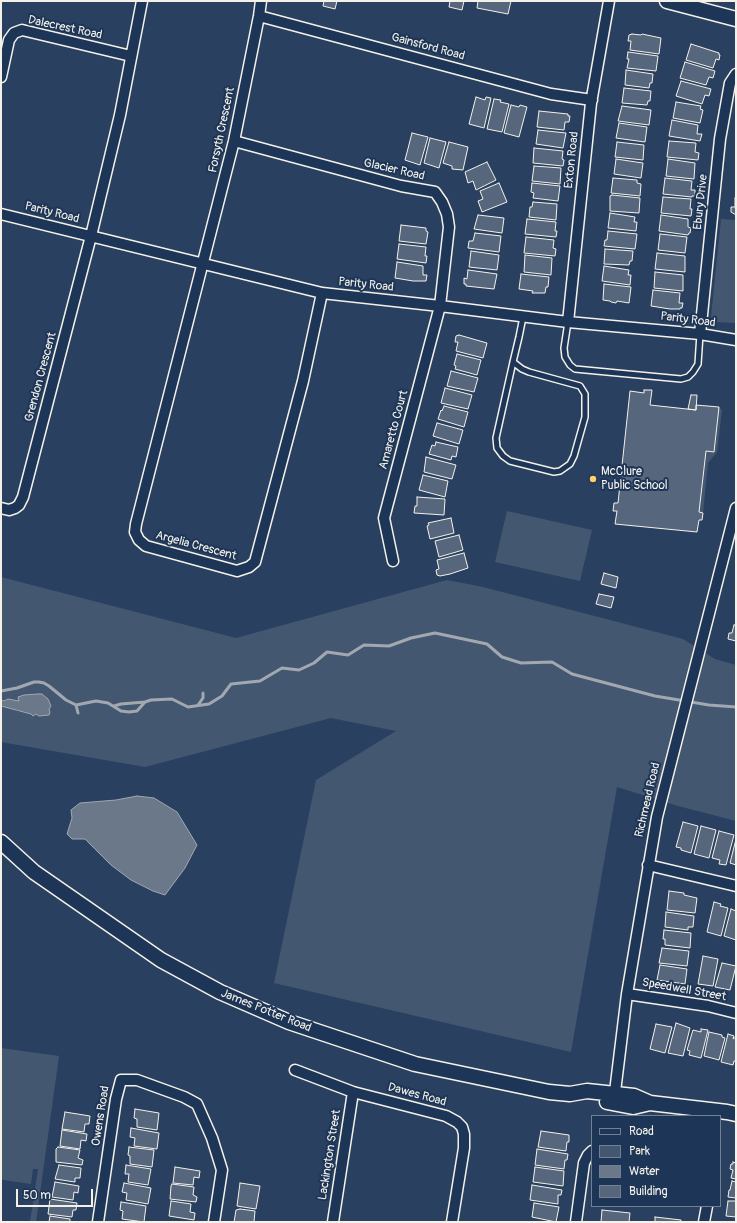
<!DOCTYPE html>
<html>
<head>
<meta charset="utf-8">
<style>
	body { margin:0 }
	#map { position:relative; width:737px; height:1223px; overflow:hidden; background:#2a4060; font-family:Pangolin,sans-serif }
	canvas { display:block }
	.frame { position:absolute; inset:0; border:2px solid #f4f1e8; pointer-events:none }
	.legend { position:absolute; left:591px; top:1115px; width:130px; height:92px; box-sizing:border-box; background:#1d3557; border:1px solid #738091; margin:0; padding:5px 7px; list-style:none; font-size:12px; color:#f4f1e8 }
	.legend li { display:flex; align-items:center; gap:8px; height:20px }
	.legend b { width:20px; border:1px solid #738091 }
	.scale { position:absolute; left:16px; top:1189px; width:77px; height:18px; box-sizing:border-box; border:2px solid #f4f1e8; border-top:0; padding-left:5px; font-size:12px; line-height:14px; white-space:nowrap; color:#f4f1e8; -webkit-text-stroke:3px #1d3557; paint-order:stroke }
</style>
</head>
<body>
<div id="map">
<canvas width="737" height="1223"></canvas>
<div class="frame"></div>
<ul class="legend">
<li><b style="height:5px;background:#1d3557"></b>Road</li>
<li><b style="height:11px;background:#445771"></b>Park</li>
<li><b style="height:11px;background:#6a788a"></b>Water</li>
<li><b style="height:11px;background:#56677d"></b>Building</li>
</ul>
<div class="scale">50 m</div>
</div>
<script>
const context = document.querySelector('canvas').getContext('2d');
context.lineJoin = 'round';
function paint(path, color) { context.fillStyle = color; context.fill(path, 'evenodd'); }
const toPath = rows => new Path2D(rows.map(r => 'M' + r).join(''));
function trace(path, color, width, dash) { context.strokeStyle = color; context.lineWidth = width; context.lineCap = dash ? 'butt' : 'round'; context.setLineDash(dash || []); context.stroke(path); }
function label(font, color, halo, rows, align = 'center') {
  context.font = font + ' Pangolin,sans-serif'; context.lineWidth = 4; context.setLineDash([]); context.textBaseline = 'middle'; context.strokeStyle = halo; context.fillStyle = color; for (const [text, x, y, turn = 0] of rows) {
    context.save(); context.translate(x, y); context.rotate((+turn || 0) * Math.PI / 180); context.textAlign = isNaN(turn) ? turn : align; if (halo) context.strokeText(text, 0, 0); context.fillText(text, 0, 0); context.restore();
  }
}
paint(toPath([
	[721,219,736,220,736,323,716,322,711,317],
	[719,407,722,410,717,452,708,463,703,513,699,512,706,451,714,452],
	[507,511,592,530,580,581,495,562],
	[1,577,236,638,447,580,483,587,683,639,715,659,736,665,736,821,678,806,617,787,571,1052,274,983,316,780,396,731,331,718,145,767,1,742,1,706,13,708,16,711,36,714,49,709,49,703,48,699,38,694,30,694,19,701,1,700],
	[1,1048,59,1056,36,1222,30,1222,38,1169,33,1169,31,1184,3,1180,1,1178]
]), '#445771');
const water = toPath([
	[38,694,42,694,48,699,51,706,49,709,50,712,49,715,39,716,36,714,33,716,31,714,1,706,1,700,4,701,8,699,19,701,18,697,24,695,38,694],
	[137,796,154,798,177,812,197,845,185,868,165,895,153,891,131,880,111,865,85,839,72,839,67,834,72,818,71,810,80,803,116,800,137,796]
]);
paint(water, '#6a788a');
trace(water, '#a1a8b0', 1);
trace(toPath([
	[1,691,17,688,34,682,39,682,44,683,49,686,66,700,76,705,96,701,108,703,121,711,129,712,137,711,145,702,151,700,172,699,188,707,209,704,222,696,231,684,260,681,282,668,299,670,314,663,327,652,348,655,364,645,389,646,411,638,435,633,487,644,502,657,521,663,552,662,572,674,655,696,709,705,736,707],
	[76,705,78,713],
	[198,705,203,698,203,693],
	[114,706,121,704,145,702]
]), '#a1a8b0', 3);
const building = toPath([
	[324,1,337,1,335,9,323,6,324,1],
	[450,1,464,1,462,10,449,7,450,1],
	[478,1,511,1,508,14,477,8,478,1],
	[632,34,641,35,642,34,661,38,659,54,630,50,631,41,628,41,629,35,632,34],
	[691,44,719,53,719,55,720,55,719,60,716,59,713,68,686,60,691,44],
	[628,52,658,56,656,71,627,68,629,59,627,59,628,52],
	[685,62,715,71,713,78,709,77,706,85,680,78,685,62],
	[626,70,653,74,652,83,650,83,649,88,625,85,626,70],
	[681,81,711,89,709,96,705,95,702,104,676,96,681,81],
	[624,88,651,91,650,101,648,101,647,105,622,103,624,88],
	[476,97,485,100,486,97,491,98,484,128,469,124,476,97],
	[494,99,501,100,500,102,509,104,502,132,487,129,494,99],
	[676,102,701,106,700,109,703,110,700,123,673,118,676,102],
	[511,105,519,107,520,105,527,107,519,137,504,133,511,105],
	[622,106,651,110,649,125,618,121,622,106],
	[539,111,568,114,568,116,570,116,569,122,565,122,564,130,537,127,539,111],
	[672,120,698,125,697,134,702,134,700,141,669,136,672,120],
	[619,123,647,127,645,142,616,138,619,123],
	[538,130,566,133,563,148,536,144,538,130],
	[412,133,428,137,420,165,405,160,412,133],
	[430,138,446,142,439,168,424,163,430,138],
	[669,141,696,143,695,152,699,153,698,160,667,157,669,141],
	[449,142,468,147,463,170,452,169,452,166,443,163,449,142],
	[617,142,644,145,643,160,615,157,617,142],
	[534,148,563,151,562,159,564,160,563,166,533,163,534,148],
	[616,159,643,163,641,178,614,174,616,159],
	[668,159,695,163,694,179,666,176,668,159],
	[487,162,496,180,476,190,473,181,468,183,465,172,487,162],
	[534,166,561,168,560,184,532,181,534,166],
	[613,178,637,180,637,183,641,184,640,196,611,193,613,178],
	[665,178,692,181,691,190,695,190,695,196,692,196,692,197,663,194,665,178],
	[499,183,507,202,482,212,478,201,483,199,480,191,499,183],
	[532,183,560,186,558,201,533,198,534,193,531,192,532,183],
	[612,195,640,198,639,213,610,211,610,196,612,195],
	[663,197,691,199,690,209,692,209,691,216,661,213,663,197],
	[735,198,736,198,736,215,731,212,731,207,735,207,735,198],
	[533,202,557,204,556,220,529,217,530,207,532,207,533,202],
	[610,213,635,217,634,222,637,222,636,231,608,228,610,213],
	[478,215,504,218,502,233,474,229,478,215],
	[661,215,688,219,688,227,691,228,690,233,689,233,688,235,659,231,661,215],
	[527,219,556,222,555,231,557,231,556,237,525,234,527,219],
	[401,225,426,228,426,231,428,232,426,244,399,241,401,225],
	[608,231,637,234,635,249,604,246,605,240,607,240,608,231],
	[475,233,501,236,499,252,468,248,469,241,473,241,475,233],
	[660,234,687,237,685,253,658,250,660,234],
	[526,237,554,240,553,248,556,249,555,256,524,253,526,237],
	[399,244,426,247,425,256,427,256,426,263,397,259,399,244],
	[605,249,633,251,632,261,630,261,629,265,604,264,605,249],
	[471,251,499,255,497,270,469,267,471,251],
	[657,253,685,256,685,272,655,269,657,253],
	[525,255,552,258,551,275,524,272,525,255],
	[397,262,423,266,423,275,427,275,426,281,413,281,395,278,397,262],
	[604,266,629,270,628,275,631,275,630,285,602,281,604,266],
	[468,270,497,274,494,289,466,286,466,284,464,284,464,278,467,279,468,270],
	[655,272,683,275,683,291,654,288,655,272],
	[521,274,549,277,548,287,546,287,545,293,532,293,533,291,519,289,521,274],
	[604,284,631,287,629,303,617,301,616,303,611,302,610,301,603,300,604,284],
	[653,290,680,293,679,303,683,303,682,308,680,308,680,309,670,309,651,306,653,290],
	[459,335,487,343,483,358,456,351,458,342,455,342,456,336,459,335],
	[457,354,481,360,477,375,455,369,456,366,454,365,457,354],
	[451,371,478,378,474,392,447,386,451,371],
	[445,388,472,395,468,409,441,403,445,388],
	[644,390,652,390,650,405,696,410,696,405,719,407,714,452,706,451,699,512,703,513,702,520,699,520,697,532,615,524,617,511,613,511,614,503,618,503,630,391,644,393,644,390],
	[691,395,697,395,696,410,688,409,691,395],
	[444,406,468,412,464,427,438,419,441,410,442,411,444,406],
	[437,423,463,430,459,444,433,436,437,423],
	[436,442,458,447,456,457,452,456,451,460,429,454,432,445,435,446,436,442],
	[426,457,456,465,452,479,424,472,426,457],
	[423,475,448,481,445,497,419,490,423,475],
	[417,497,445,499,444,515,414,513,415,506,417,506,417,497],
	[451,518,454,533,430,539,427,526,429,525,428,523,451,518],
	[459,535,463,550,439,557,435,541,459,535],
	[464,553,468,568,450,574,440,576,437,575,436,570,439,569,437,560,464,553],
	[604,573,618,577,616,588,601,584,604,573],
	[599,594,614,597,611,608,596,604,599,594],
	[734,625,736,625,736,641,728,639,729,633,732,633,734,625],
	[683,822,698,826,691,853,681,850,681,848,676,847,683,822],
	[701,826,716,830,709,858,694,854,701,826],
	[719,831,734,835,726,865,719,864,720,860,712,858,719,831],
	[736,839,736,865,730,863,736,839],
	[669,891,684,893,684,895,697,898,695,913,667,910,669,891],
	[714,902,721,904,720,906,728,908,721,936,707,932,714,902],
	[731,909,736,911,736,940,724,936,731,909],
	[666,912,694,916,693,927,688,927,688,930,665,927,666,912],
	[664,930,691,933,690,948,665,945,665,939,663,939,664,930],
	[662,948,689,951,687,966,659,963,662,948],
	[703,956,718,959,713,986,698,984,703,956],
	[722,963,736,966,730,990,715,987,722,963],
	[660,965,687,969,685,984,657,980,660,965],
	[676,1023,690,1028,683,1056,668,1053,676,1023],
	[656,1024,672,1027,665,1053,650,1049,656,1024],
	[701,1029,708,1030,701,1058,689,1055,690,1051,687,1050,693,1030,701,1032,701,1029],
	[709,1032,722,1035,722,1037,725,1038,719,1060,704,1056,709,1032],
	[728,1034,734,1036,733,1039,736,1037,736,1061,734,1061,733,1065,721,1062,728,1034],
	[135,1109,159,1113,157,1130,137,1127,137,1119,134,1118,135,1109],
	[65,1112,90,1116,89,1124,85,1124,84,1132,62,1129,65,1112],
	[131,1128,159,1133,157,1149,134,1146,135,1138,130,1137,131,1128],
	[62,1130,87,1134,86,1141,81,1140,80,1149,60,1146,62,1130],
	[541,1131,569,1135,569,1142,567,1142,566,1151,538,1147,541,1131],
	[58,1147,80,1150,78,1158,83,1160,82,1165,56,1162,56,1149,58,1147],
	[129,1147,154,1150,152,1167,130,1164,130,1156,128,1155,129,1147],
	[537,1149,568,1154,567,1160,565,1160,564,1169,535,1165,537,1149],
	[733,1162,736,1163,736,1179,731,1178,733,1170,730,1169,731,1164,733,1164,733,1162],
	[59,1165,81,1168,80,1178,75,1178,75,1182,55,1179,59,1165],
	[126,1165,151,1169,148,1185,128,1182,129,1174,125,1174,126,1165],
	[175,1167,200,1171,199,1178,194,1177,193,1185,173,1183,175,1167],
	[535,1167,564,1171,563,1186,533,1182,535,1167],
	[732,1181,736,1182,736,1198,728,1197,729,1190,730,1190,732,1181],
	[55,1182,79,1186,78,1193,74,1192,73,1200,52,1197,55,1182],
	[124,1183,151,1188,148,1204,126,1200,127,1193,122,1192,124,1183],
	[240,1183,260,1186,256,1209,237,1206,240,1183],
	[172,1184,194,1187,193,1195,197,1197,196,1202,170,1199,171,1186,172,1184],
	[532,1185,562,1190,561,1195,558,1195,558,1204,530,1200,532,1185],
	[50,1199,77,1203,76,1210,73,1210,72,1217,48,1214,50,1199],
	[171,1201,191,1204,190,1212,195,1213,194,1220,169,1216,171,1201],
	[728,1201,736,1201,736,1217,726,1216,728,1201],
	[121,1202,146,1206,144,1222,122,1219,123,1211,120,1210,121,1202],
	[534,1203,559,1207,556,1222,532,1217,534,1203],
	[240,1209,255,1211,254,1222,234,1222,236,1210,240,1209],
	[602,1210,630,1213,629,1222,601,1222,602,1210],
	[50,1216,70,1219,70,1222,49,1222,50,1216],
	[655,1217,681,1220,681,1222,655,1222,655,1217]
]);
paint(building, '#56677d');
trace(building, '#f4f1e8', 1);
const service = toPath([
	[568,322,564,348,565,357,570,365,575,369,681,379,688,377,693,372,698,364,700,334],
	[513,362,522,369,529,372,580,386,585,394,585,417,574,456,570,464,560,471,554,472,510,461,503,456,497,448,496,438,513,362,519,337,523,317]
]);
const minor = toPath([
	[261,1,259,16,234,141,136,524,135,532,139,540,146,546,237,571,249,567,255,562,303,381,322,293],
	[259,16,551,94,592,100],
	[1,77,9,40,14,33,22,30,131,56],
	[234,141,401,186,435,192,442,202,447,214,449,227,440,306,384,518,393,561],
	[1,214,322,293,440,306,568,322,700,334,736,340],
	[568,322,591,103,609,1],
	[700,334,720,139,730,83,736,74],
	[1,508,9,510,15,508,19,505,23,497,91,236,120,115,142,1],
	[648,865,736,886],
	[627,994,708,1006,736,1013],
	[295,1070,353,1092,446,1116,457,1122,462,1127,464,1134,464,1148,452,1222],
	[614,1100,627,994,657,817,736,508],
	[98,1222,116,1099,121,1080,137,1080,184,1097,197,1104,212,1138,222,1170,214,1222],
	[333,1222,353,1092],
	[576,1222,584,1163,588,1155,592,1151],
	[704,1222,707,1206]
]);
const secondary = toPath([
	[667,1,736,19],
	[1,842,34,872,161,960,220,992,289,1022,415,1064,549,1092,570,1094,587,1091,634,1096,650,1103,727,1112,736,1114],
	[607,1102,633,1107,650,1103]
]);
trace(service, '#f4f1e8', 8);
trace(minor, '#f4f1e8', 13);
trace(secondary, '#f4f1e8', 17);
trace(service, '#1d3557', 5);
trace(minor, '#1d3557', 10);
trace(secondary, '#1d3557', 14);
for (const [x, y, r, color] of [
	[593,479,4,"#ffd166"]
]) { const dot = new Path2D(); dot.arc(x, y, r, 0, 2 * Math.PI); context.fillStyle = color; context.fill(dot); trace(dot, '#1d3557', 1.5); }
label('12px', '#f4f1e8', '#1d3557', [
	["Dalecrest Road",65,28,12],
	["Gainsford Road",428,47,15],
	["Forsyth Crescent",222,130,-78],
	["Exton Road",572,160,-84],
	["Glacier Road",394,170,13],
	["Ebury Drive",701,202,-84],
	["Parity Road",52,213,14],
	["Parity Road",366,285,6],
	["Parity Road",688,320,7],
	["Grendon Crescent",41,377,-75],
	["Amaretto Court",394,430,-75],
	["Argelia Crescent",196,546,15],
	["Richmead Road",648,800,-77],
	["Speedwell Street",684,990,10],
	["James Potter Road",266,1011,22],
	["Dawes Road",417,1095,15],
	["Owens Road",101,1116,-81],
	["Lackington Street",330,1155,-81]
]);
label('12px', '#f4f1e8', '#1d3557', [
	["McClure",601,472],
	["Public School",601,486]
], 'left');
</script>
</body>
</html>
